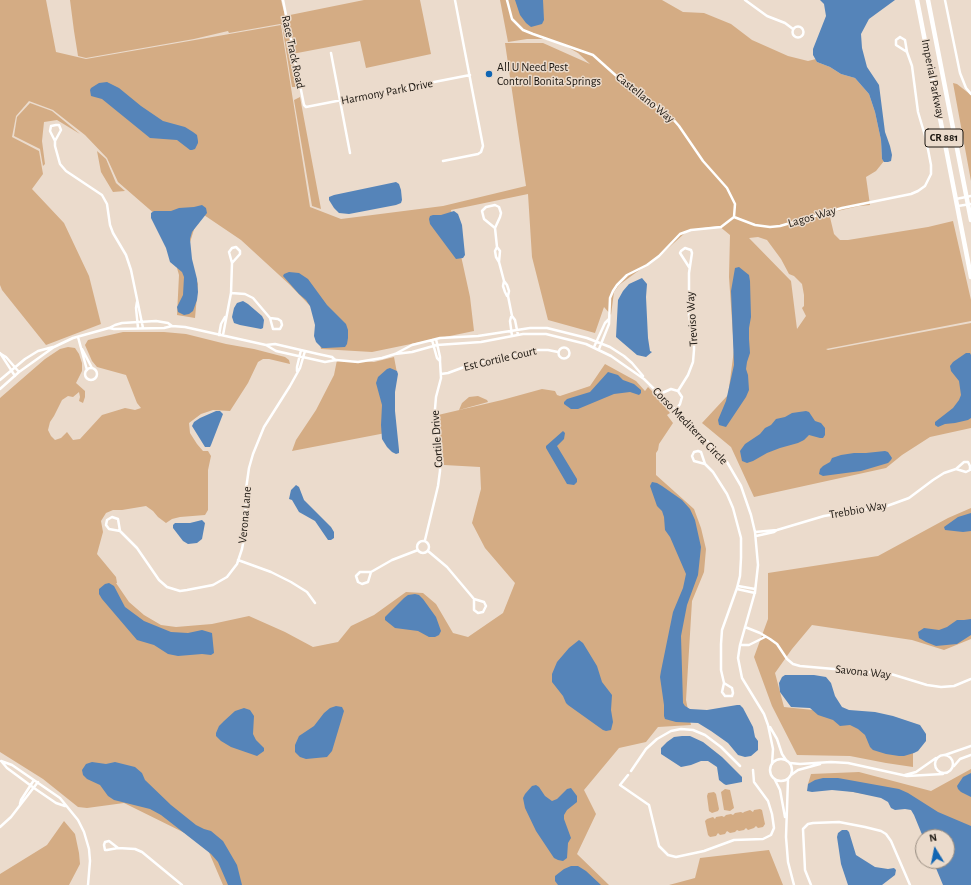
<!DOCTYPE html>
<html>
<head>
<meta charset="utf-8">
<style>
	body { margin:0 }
	#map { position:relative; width:971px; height:885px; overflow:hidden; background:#ebdbcc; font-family:"Alegreya Sans",sans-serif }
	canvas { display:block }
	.north { position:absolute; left:915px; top:829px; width:40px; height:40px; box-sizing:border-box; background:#ebdbcc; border:1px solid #978c80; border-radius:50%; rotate:350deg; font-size:11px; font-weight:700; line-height:16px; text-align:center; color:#1a150f }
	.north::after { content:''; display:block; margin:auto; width:14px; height:18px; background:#1065b3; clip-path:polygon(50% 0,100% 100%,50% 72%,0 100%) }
</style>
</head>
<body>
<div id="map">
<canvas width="971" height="885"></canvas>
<div class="north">N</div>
</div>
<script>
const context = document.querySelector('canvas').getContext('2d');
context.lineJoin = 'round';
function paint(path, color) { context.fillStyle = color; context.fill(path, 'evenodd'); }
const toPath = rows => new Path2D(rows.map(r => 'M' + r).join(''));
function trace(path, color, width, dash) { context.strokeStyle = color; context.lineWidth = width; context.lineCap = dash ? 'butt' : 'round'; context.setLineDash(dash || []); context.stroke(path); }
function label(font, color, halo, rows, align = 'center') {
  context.font = font + ' "Alegreya Sans",sans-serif'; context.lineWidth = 3; context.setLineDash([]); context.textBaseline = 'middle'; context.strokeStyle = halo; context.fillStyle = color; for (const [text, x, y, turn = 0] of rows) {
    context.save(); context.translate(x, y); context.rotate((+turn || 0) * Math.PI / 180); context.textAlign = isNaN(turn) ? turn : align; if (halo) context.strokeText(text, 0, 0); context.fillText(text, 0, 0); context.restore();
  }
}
paint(toPath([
	[0,0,46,0,56,52,86,59,281,25,310,207,341,219,443,206,526,186,505,43,543,43,590,64,578,53,562,44,544,39,527,39,508,42,500,0,662,0,683,12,704,13,731,24,752,40,788,56,808,61,816,59,817,62,830,67,841,74,855,78,869,94,875,112,881,140,882,159,884,161,876,171,866,177,870,205,859,206,829,213,834,234,840,240,848,240,928,227,953,221,971,300,971,321,826,349,828,350,971,323,971,428,930,437,902,455,886,468,754,497,731,447,702,423,728,395,734,350,729,277,730,235,719,226,703,228,686,232,664,252,619,285,614,292,611,315,604,307,595,333,548,320,532,257,528,194,451,210,470,297,474,331,372,352,321,349,313,309,290,285,241,240,204,215,196,223,187,252,198,284,195,318,177,315,179,275,164,222,118,182,107,158,85,135,53,110,29,101,16,116,12,137,39,151,43,174,32,189,64,223,89,276,101,324,46,345,2,290,0,285],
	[758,237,767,240,781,259,789,274,794,276,802,284,804,295,804,306,802,308,806,316,797,329,791,281,749,238],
	[70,0,281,0,285,16,364,0,420,0,431,54,366,68,360,41,292,54,297,87,292,87,282,25,280,24,229,33,228,31,194,39,86,58,78,56,74,31],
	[953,83,957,84,971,95,971,181],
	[300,97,302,108,321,209,312,206,294,100],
	[30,103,52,111,80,134,57,120,44,122,42,141,45,164,43,166,40,149,14,136,17,117],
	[97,151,106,159,116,183,125,191,113,192,101,172],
	[123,332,164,332,186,334,226,344,254,349,285,357,289,360,290,364,269,359,263,359,258,362,248,383,230,411,213,410,201,414,189,423,190,433,197,444,203,451,208,451,211,456,208,470,208,510,205,515,180,517,172,519,166,523,158,517,153,511,146,506,122,510,113,510,106,513,101,521,103,532,97,554,116,577,117,583,116,583,129,602,144,615,161,625,176,627,212,624,249,616,285,632,313,647,338,642,351,626,374,615,406,592,423,593,436,604,453,633,468,637,503,613,515,583,485,548,472,523,481,489,480,467,444,465,438,415,502,400,542,389,555,391,557,395,560,396,590,386,605,364,636,381,645,391,648,387,654,393,670,413,667,415,673,423,659,444,658,450,656,453,656,475,694,509,701,528,706,549,704,572,692,601,686,700,691,725,658,727,646,742,619,748,584,790,596,814,577,854,609,885,223,885,205,843,124,803,87,808,78,807,43,779,0,752,0,398,45,359,60,349,68,347,75,348,79,354,82,363,82,371,76,383,85,391,85,397,83,403,79,401,80,397,79,392,73,397,68,396,62,400,54,416,50,422,48,430,51,436,55,440,61,438,67,432,73,440,80,439,102,415,125,408,135,410,141,408,137,403,126,375,97,367,92,361,85,345,88,340],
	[394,357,397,373,393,396,396,431,292,451,296,440,316,410,334,375,337,360,374,362],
	[478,396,487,400,488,402,459,410,462,403,469,397],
	[971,508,971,639,944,650,912,640,812,625,792,649,775,673,784,707,813,710,913,744,913,767,886,763,850,756,797,755,772,706,754,657,768,619,768,573,878,556,948,518],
	[971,769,971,885,947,837,904,801,808,784,811,774,859,772,931,791],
	[725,789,730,790,734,808,730,811,724,810,721,792],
	[714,792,716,794,719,809,718,811,712,813,709,811,707,796,708,793],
	[760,809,762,810,765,824,763,827,758,828,756,826,754,828,748,830,746,828,744,830,739,831,737,830,735,832,730,833,727,831,725,834,720,835,718,833,716,836,710,837,708,835,705,821,707,819,713,817,715,819,716,817,722,816,724,817,726,815,731,814,733,815,735,813,741,812,743,813,744,812,750,810,753,812,754,810],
	[64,821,75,834,79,853,80,864,69,885,0,885,0,874,47,845],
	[769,850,783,885,669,885,695,878,700,858]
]), '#d4ac84');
paint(toPath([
	[515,0,543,0,544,20,542,24,531,27,526,23,520,15],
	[820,0,895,0,869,19,861,34,862,48,867,67,879,85,885,132,890,146,892,155,891,161,888,162,884,162,882,159,881,140,875,112,869,94,855,78,841,74,830,67,817,62,813,55,813,49,826,16,824,4],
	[107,82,119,88,141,106,163,121,185,127,193,132,197,135,198,141,198,143,195,149,192,150,190,150,177,140,150,138,102,99,91,96,90,90,91,88,99,83],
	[396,182,399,184,401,190,402,200,401,203,396,205,349,214,339,213,334,208,329,200,329,197,334,195],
	[202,205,206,208,207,213,192,232,190,239,192,259,197,279,198,292,197,300,193,311,189,314,184,315,178,312,177,307,183,295,184,277,182,272,170,262,166,248,151,218,151,213,154,211,171,211,179,208,194,207],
	[454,211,458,214,462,225,465,255,463,258,456,259,430,224,429,219,430,216,433,215,441,215],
	[739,267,749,275,750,281,751,317,749,328,749,339,750,353,747,362,746,369,748,375,749,390,746,397,726,427,719,425,718,420,726,401,734,365,731,291,735,268],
	[289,272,299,273,308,279,327,305,346,324,348,330,348,338,347,344,345,347,326,348,322,348,316,342,314,336,315,325,310,306,306,300,299,294,283,276,284,274],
	[642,278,647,284,646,297,648,338,650,351,652,352,646,357,637,355,616,337,618,300,623,291,629,284],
	[243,301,248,304,262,316,264,320,263,328,261,329,240,325,234,323,232,317,234,308,237,303],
	[966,353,970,353,971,355,971,418,968,420,955,423,945,424,938,427,935,425,935,422,953,408,959,400,961,395,959,381,951,371,950,366,953,362],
	[390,368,397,371,398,374,395,392,395,411,399,450,399,453,396,454,392,452,387,447,382,439,381,425,382,405,376,383,378,377,387,369],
	[608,372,618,375,623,380,634,384,641,390,641,393,639,395,630,392,614,394,578,409,571,409,564,404,564,402,567,399,590,392],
	[216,411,220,411,223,414,211,445,210,447,205,447,192,426,194,422,200,418],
	[806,411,809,412,815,421,821,423,825,428,825,435,823,438,820,438,809,435,804,440,798,443,780,448,767,453,753,461,747,463,742,461,740,451,745,444,760,434,765,428,771,425,776,419,785,417,792,413],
	[563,431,565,433,564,439,557,446,577,479,577,482,574,485,567,484,546,448,546,446],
	[885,451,888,452,892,458,891,460,888,463,861,471,823,476,819,474,820,469,823,466,830,462,832,458,841,455,854,453,866,453],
	[652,482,657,483,662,486,682,500,690,509,695,520,701,547,698,575,687,605,681,636,683,703,685,706,690,709,707,710,737,705,740,705,743,708,753,727,755,737,758,741,758,750,751,756,745,757,738,755,728,743,711,731,698,723,676,722,665,719,664,716,664,705,660,677,661,671,673,612,683,588,686,574,670,537,665,530,664,517,662,511,657,506,650,486],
	[296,485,299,487,304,500,331,527,334,532,334,538,331,540,328,540,315,521,299,512,292,500,289,499,291,490],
	[971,513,971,531,963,532,945,530,944,527,958,517],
	[202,520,205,523,202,539,197,543,188,544,183,541,173,528,173,525,175,523,190,523],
	[109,583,114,586,125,607,144,621,171,632,188,633,202,630,212,633,214,653,211,655,202,654,178,656,168,654,154,645,137,640,102,599,99,594,99,589,105,584],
	[415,594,419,595,423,599,436,617,441,631,439,635,435,637,429,637,418,631,395,628,385,620,385,617,404,598,408,595],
	[971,619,971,635,957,644,936,646,926,642,919,638,918,632,924,628,939,630,947,627,957,620,964,620],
	[579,640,583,643,597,666,602,682,612,695,611,710,613,722,611,730,606,731,603,730,568,705,566,703,563,696,552,682,552,674,557,662,569,648],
	[785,675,814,675,826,677,831,683,835,696,842,707,849,710,875,712,893,716,920,725,926,734,926,741,918,751,914,753,904,756,899,756,886,754,873,750,870,747,865,735,858,729,850,725,840,726,833,720,818,715,810,708,791,707,780,692,779,683,782,677],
	[336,706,342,707,344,711,332,751,327,757,306,759,300,757,295,752,295,745,299,736,314,726,324,713,330,708],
	[244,708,250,710,254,716,253,734,256,740,264,748,264,751,257,756,231,747,221,741,216,736,216,733,219,726,224,721,235,711],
	[682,736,690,736,703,742,722,757,742,777,742,782,726,785,724,784,719,780,717,767,708,761,701,761,691,765,681,767,661,754,661,748,667,742,674,737],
	[92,762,106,764,115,762,135,767,142,773,145,780,171,805,196,825,204,829,211,831,223,841,237,865,242,885,228,885,218,862,211,854,161,815,150,809,114,800,108,796,100,785,87,779,83,775,82,770,86,764],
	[971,773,971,797,961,792,958,789,957,786,963,777],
	[823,778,838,778,899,789,908,793,938,812,971,826,971,885,943,885,933,861,947,861,947,837,923,837,914,815,911,810,905,809,895,810,891,808,888,802,881,798,853,792,832,790,812,792,807,791,808,784,815,780],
	[536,785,539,787,545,796,552,801,557,799,567,789,571,788,577,796,577,802,567,810,564,815,564,819,571,838,568,843,567,858,563,861,558,860,554,858,536,831,525,808,523,798,525,794,532,786],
	[842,830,847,830,849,832,856,855,875,867,888,869,894,868,896,870,895,875,882,885,848,885,841,864,837,837,838,833],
	[571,866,578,866,586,871,601,885,558,885,555,881,555,876,564,869]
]), '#5584b9');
trace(toPath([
	[283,0,304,105,306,107,470,75],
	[507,0,512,19,523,30,533,34,593,55,631,89,672,118,679,126,703,161,727,188,735,204,734,217],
	[745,0,767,16,785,23,793,29],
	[945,0,960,73,966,88,971,94],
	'792.5 32a5.5 5.5 0 1 1 11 0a5.5 5.5 0 1 1-11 0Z',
	[900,37,905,40,907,52,896,45,896,40,900,37],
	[331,53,350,153],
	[55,141,50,131,51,126,56,125,59,125,61,130,55,141,55,146,60,164,66,171,102,195,107,204,110,225,113,233,126,255,131,270,143,328],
	[443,161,478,154,481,152,483,146,455,0],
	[956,199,971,196],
	[958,206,971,204],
	[495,228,484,219,482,211,486,207,495,205,499,207,501,213,500,217,495,228,497,247,500,251,499,262],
	[497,247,495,251,496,257,499,262,504,281,507,285,509,291,508,296,512,316,515,320,518,335],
	[504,281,503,286,505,292,507,296],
	[231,293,245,294,253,298,270,318,273,329,280,329,282,325,281,321,278,319,270,318],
	[137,302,136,308,138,328],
	[511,317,510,321,512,336],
	[109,328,114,329,164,328,172,326,185,327,266,345,275,344,318,354,332,357,335,360],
	[219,335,221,324,225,317],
	[223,335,231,293,232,263,229,252,232,248,236,247,240,251,240,254,232,263],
	[78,337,87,370],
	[432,340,437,358,440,361,440,357,436,339],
	[266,345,276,351,325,362,336,360,358,362,382,358,395,354,412,345,440,338,478,336,530,328,547,328,587,338,610,347,624,356,632,363,643,376],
	[594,347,605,323,609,319],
	'558.5 353a5.5 5.5 0 1 1 11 0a5.5 5.5 0 1 1-11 0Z',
	[82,349,92,368],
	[599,349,609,324,610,298,613,291,617,285,627,275,647,265,659,256,680,234,691,230,721,227,734,217,755,225,770,227,780,226,842,208,911,194,918,191,925,186,931,174,931,165,926,139,918,112,912,66,907,52],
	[0,353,15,376],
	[1,354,6,357,19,372],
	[395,354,412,352,437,345,481,342,523,334,546,334,586,344,611,356,644,379,712,446,727,462,741,486,751,515,755,532,758,565,755,592,740,645,738,658,742,678,764,714,768,725,773,749,772,764],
	'85 374a6 6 0 1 1 12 0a6 6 0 1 1-12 0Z',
	[297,371,297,367,301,350],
	[441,374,448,373,475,363,501,358,530,350,548,350,558,352],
	[0,380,25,359,38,351,53,347],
	[0,389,19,372,54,347,73,338,109,328,115,325,122,323,156,321,168,323,172,326],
	[678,391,688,375,693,362,694,350,694,338,689,316,689,273,692,253,691,250,685,248,681,251,680,253,689,267],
	[660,394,671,389,678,391,682,397,680,404,676,410],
	[705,464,694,461,692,456,694,452,698,451,701,452,705,464,713,472,727,494,733,508,741,538,741,558,740,576,737,588,722,630,721,644,721,670,724,683,722,692,725,696,732,696,733,693,732,688,724,683],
	[120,531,109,529,106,525,107,520,112,517,118,519,120,531,137,548,159,580,167,587,180,591,187,590,213,585,227,577,237,564,242,549,245,533,246,489,249,468,253,454,264,427,290,386,300,368,305,351],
	[755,532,777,530,824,516,887,506,909,498,933,480,944,473,956,469,964,462,968,462,970,466,970,470,966,472,956,469],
	[756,536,774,532,777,530],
	[425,540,438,486,440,471,440,454,435,409,436,397,441,378,440,361],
	'417 547a6 6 0 1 1 12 0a6 6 0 1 1-12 0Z',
	[428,551,447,567,474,599,484,602,486,606,483,612,478,613,474,610,474,599],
	[238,560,271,572,291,582,307,592,315,603],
	[371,572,368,582,362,584,358,582,356,576,360,572,371,572,392,560,418,550],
	[738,586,755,589],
	[737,589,755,593],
	[745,627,760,633,770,639,777,644,787,659,793,664,800,666,891,674,927,685,941,687,954,686,971,679],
	[740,645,749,645,765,637],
	[770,727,777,739,782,754,786,760],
	'935 764a9 9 0 1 1 18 0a9 9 0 1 1-18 0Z',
	[945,755,971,746],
	'770 770a11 11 0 1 1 22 0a11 11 0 1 1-22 0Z',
	[1,761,12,765,60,798,78,820,84,832,89,849,90,861,88,885],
	[2,762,7,768,34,788,56,803,65,806],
	[790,763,800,764,831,762,848,763,907,776,943,774],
	[954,766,960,759,971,755],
	[631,771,646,749,657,739,671,731,681,729,693,730,705,735,721,747,740,766],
	[628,775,620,785,649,805,659,846,668,855,676,857,704,851,734,840,763,839,771,835,774,828,772,814,768,801,754,782,753,770],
	[791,775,798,770,820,764],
	[905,775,916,772,936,758],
	[788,779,786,837,788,862,794,885],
	[775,780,780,790,785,817],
	[20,804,21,800,34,780],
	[0,827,11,817,38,782],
	[118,848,109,841,105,842,104,845,105,850,107,850,118,848,135,849,142,852,182,885],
	[811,885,805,870,803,829,808,824,813,823,839,822,865,827,881,831,886,834,891,841,910,885]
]), '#fff', 2.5);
trace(toPath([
	[917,0,971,277],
	[928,0,971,220]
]), '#fff', 4.5);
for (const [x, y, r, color] of [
	[489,74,4,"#1065b3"]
]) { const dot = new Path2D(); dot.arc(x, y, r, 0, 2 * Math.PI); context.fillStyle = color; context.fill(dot); trace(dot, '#ebdbcc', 1.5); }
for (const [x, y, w] of [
	[944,138,38]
]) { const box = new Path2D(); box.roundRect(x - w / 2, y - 9, w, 18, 3); context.fillStyle = '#ebdbcc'; context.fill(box); trace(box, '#1a150f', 1); }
label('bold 11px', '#1a150f', null, [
	["CR 881",944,138]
]);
label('12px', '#1a150f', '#ebdbcc', [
	["Race Track Road",293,52,78],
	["Imperial Parkway",933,79,79],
	["Harmony Park Drive",387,92,-11],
	["Castellano Way",645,98,39],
	["Lagos Way",812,217,-16],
	["Treviso Way",692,319,-94],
	["Est Cortile Court",500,359,-13],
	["Corso Mediterra Circle",690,426,46],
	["Cortile Drive",437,439,-94],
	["Trebbio Way",858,510,-10],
	["Verona Lane",245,515,-85],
	["Savona Way",863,672,6]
]);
label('12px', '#1a150f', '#ebdbcc', [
	["All U Need Pest",497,67],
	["Control Bonita Springs",497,81]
], 'left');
</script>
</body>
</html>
